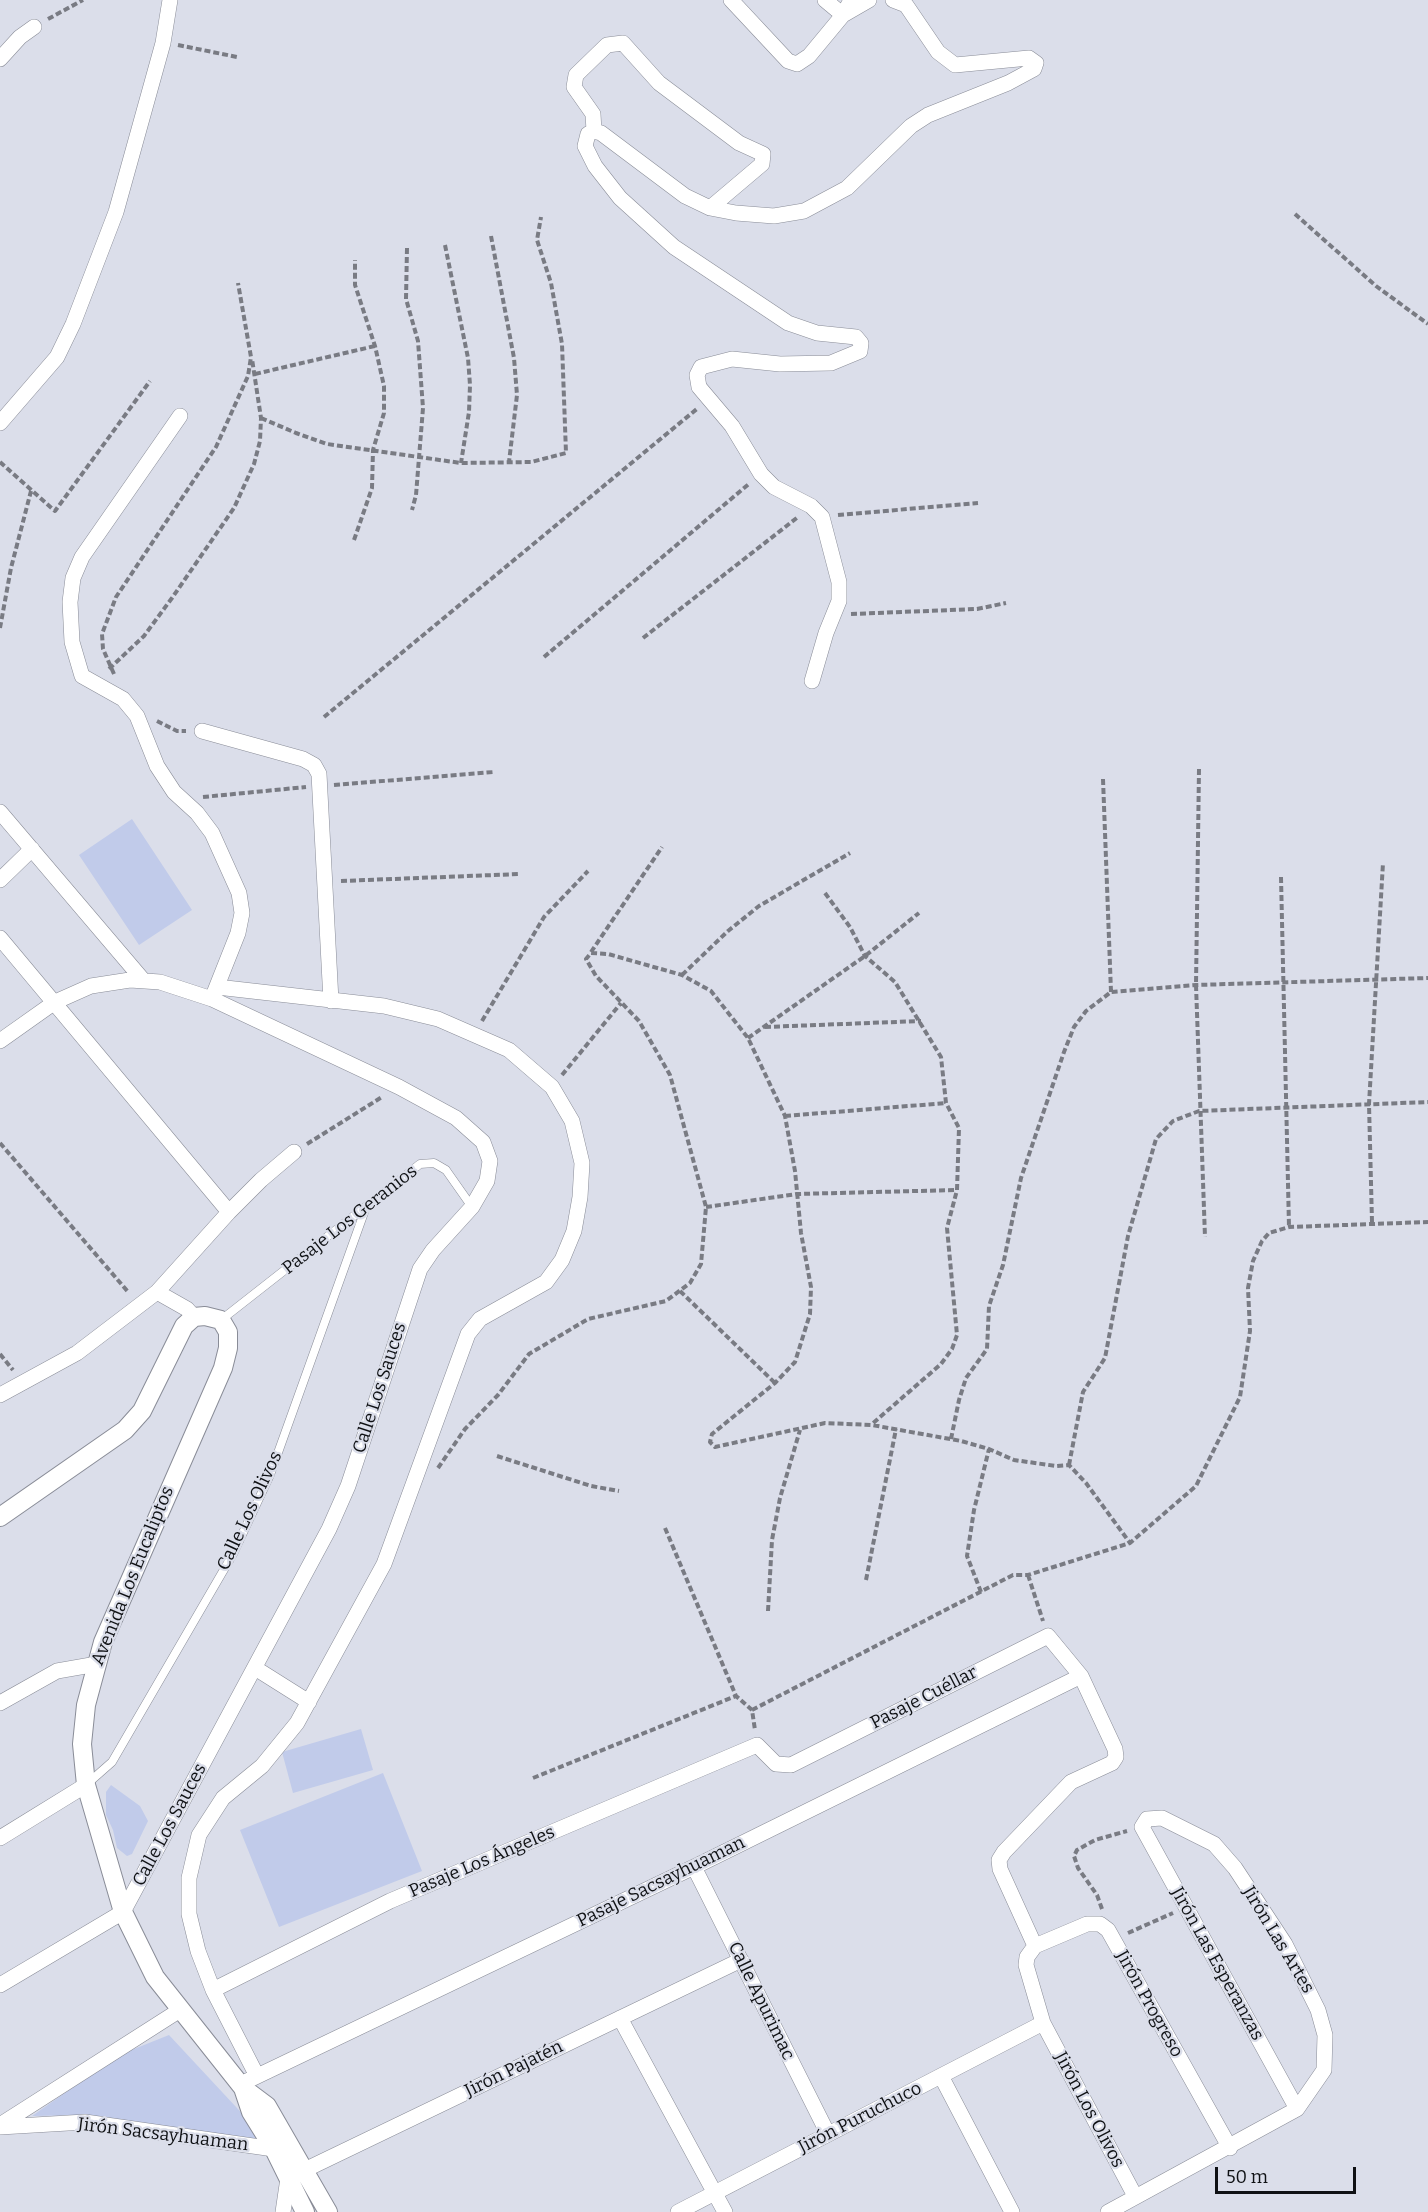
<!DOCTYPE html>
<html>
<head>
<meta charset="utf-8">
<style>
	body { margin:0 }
	#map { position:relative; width:1428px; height:2212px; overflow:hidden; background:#dbdeea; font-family:Bitter,serif }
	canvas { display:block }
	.scale { position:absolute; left:1215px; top:2167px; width:141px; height:27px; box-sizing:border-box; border:3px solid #0f1114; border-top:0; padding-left:8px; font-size:18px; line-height:21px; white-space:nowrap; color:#0f1114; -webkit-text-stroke:4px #dbdeea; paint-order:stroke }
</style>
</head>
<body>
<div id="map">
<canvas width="1428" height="2212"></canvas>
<div class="scale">50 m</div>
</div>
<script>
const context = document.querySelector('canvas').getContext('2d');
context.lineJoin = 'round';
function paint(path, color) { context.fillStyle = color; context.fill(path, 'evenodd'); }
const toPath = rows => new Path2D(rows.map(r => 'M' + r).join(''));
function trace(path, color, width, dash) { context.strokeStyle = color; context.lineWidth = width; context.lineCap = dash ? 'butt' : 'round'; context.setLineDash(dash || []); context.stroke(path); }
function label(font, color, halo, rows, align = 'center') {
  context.font = font + ' Bitter,serif'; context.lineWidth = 4.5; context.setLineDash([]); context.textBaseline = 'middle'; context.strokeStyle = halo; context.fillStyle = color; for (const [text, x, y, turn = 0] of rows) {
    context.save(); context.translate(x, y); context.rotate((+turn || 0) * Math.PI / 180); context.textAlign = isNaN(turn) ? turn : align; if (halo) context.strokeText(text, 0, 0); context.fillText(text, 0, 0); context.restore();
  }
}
paint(toPath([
	[132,819,192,910,139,945,79,855],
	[361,1729,373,1770,293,1793,282,1752],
	[383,1773,422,1871,279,1927,240,1830],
	[111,1785,140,1806,148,1821,132,1854,127,1856,117,1848,113,1830,106,1815,106,1792],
	[169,2035,250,2122,257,2135,255,2139,84,2115,32,2116,119,2055]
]), '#c1cbea');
const service = toPath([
	[221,1320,420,1164,434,1163,446,1170,472,1207],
	[87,1784,112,1762,233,1554,270,1475,365,1210]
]);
const minor = toPath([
	[731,0,788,61,797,64,809,56,843,15,851,0],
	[825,0,843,15,869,0],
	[0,59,20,37,34,27],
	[594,131,593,114,574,87,576,75,607,45,623,43,659,83,739,143,763,154,762,164,710,208],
	[180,416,82,557,73,578,70,602,72,642,82,676,123,699,137,716,157,766,174,792,197,813,212,833,239,893,242,913,238,933,213,996],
	[0,423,57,357,73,324,116,212,163,43,170,0],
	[812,681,826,633,839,601,839,582,822,517,811,506,774,487,761,474,732,426,699,387,697,375,701,367,732,359,780,364,831,363,860,351,861,343,856,337,817,333,788,323,674,247,620,198,595,166,585,146,588,134,594,131,601,133,685,196,710,208,736,213,774,216,804,211,847,188,911,126,928,115,1008,83,1034,69,1036,63,1029,58,955,65,938,52,906,5,893,0],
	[202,731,303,759,314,765,319,774,331,1001],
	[0,812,143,980],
	[0,880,32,849],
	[0,938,229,1212],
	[217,987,384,1006,438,1019,509,1050,552,1087,572,1121,582,1163,580,1197,574,1231,562,1260,546,1282,480,1319,468,1334,384,1564,297,1723,262,1766,223,1798,199,1835,189,1878,189,1914,198,1951,213,1990,257,2076],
	[0,1041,55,1002,91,986,130,980,160,982,212,999,399,1087,456,1118,483,1142,490,1161,487,1181,472,1207,433,1250,420,1269,348,1486,329,1529,123,1912,0,1985],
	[157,1292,229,1212,261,1180,294,1152],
	[0,1395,77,1353,157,1292,187,1309,194,1317],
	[255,1668,309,1702],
	[0,1703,57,1671,97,1664],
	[0,1838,86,1785],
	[694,1867,828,2134],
	[1035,1946,1087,1924,1100,1924,1108,1930,1230,2148],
	[213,1990,390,1901,757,1745,776,1764,791,1765,1048,1636,1081,1676,1115,1749,1116,1757,1112,1763,1071,1782,1004,1852,999,1860,1000,1869,1035,1946,1027,1957,1026,1965,1043,2023,1135,2196],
	[620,2018,725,2212],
	[941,2076,1012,2212],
	[247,2081,694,1867,1081,1676],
	[0,2125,180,2010],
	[0,2127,85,2122,274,2149,281,2146],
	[283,2212,288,2178,741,1960],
	[678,2212,1043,2023],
	[1108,2212,1297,2109,1324,2070,1325,2035,1318,2010,1285,1944,1235,1868,1214,1844,1162,1818,1147,1819,1142,1827,1297,2109]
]);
const tertiary = toPath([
	[0,1517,125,1430,142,1411,184,1326,194,1317,205,1316,221,1320,228,1332,228,1348,223,1368,103,1642,86,1705,82,1744,86,1785,123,1912,155,1977,243,2088,267,2106,328,2212],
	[243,2088,251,2112,274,2149,305,2212]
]);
trace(service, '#898c97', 9);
trace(minor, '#898c97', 16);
trace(tertiary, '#898c97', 20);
trace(toPath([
	[48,19,83,0],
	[178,45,237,57],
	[1295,214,1376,286,1428,324],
	[491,236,514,358,517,395,509,462],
	[445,245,468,358,470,385,469,412,461,463],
	[407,248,406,299,418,341,423,408,416,495,412,510],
	[255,374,375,346],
	[261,418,296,433,327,444,461,463,531,462,566,453,562,344,551,283,537,240,541,217],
	[0,462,55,511,150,381],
	[838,515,978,503],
	[354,540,372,488,373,450,384,413,384,386,375,346,355,285,355,260],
	[851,614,977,609,1006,603],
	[0,628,11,568,31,491],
	[643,638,798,517],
	[544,657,750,483],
	[109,669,144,636,172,598,234,508,254,464,260,441,261,418,252,359],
	[114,674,103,649,102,634,116,597,216,447,248,376,251,357,238,283],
	[324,717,698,408],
	[157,721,177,731,186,731],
	[1199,769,1196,985,1205,1237],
	[1103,779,1111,992],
	[334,785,494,772],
	[203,797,306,787],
	[1281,877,1289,1227],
	[341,881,520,874],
	[825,893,850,927,865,956,895,982,941,1057,946,1103,959,1128,957,1190,947,1228,957,1335,952,1349,941,1364,872,1424],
	[591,952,662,847],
	[682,975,728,931,759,906,850,853],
	[482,1021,544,917,588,871],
	[765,1027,921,1021],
	[748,1038,865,956,919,913],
	[562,1075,621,1003],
	[785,1116,946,1103],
	[0,1143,129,1293],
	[307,1144,382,1097],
	[706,1207,797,1194,956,1190],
	[1372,1222,1369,1104,1383,863],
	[680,1291,775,1383],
	[0,1354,13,1370],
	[951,1439,959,1400,966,1378,987,1349,989,1306,1003,1265,1021,1178,1064,1052,1074,1027,1086,1011,1111,992,1196,985,1428,978],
	[497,1456,591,1486,619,1491],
	[1069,1465,1083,1392,1105,1358,1128,1236,1156,1139,1173,1121,1199,1111,1428,1102],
	[438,1468,465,1429,498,1395,529,1354,588,1319,666,1301,690,1283,701,1264,706,1207,670,1075,639,1021,596,976,586,959,591,953,608,954,682,975,711,991,748,1038,785,1116,795,1171,801,1233,811,1287,810,1314,795,1362,775,1383,712,1434,710,1442,715,1447,825,1423,872,1425,961,1441,989,1449,1014,1460,1056,1466,1069,1465,1086,1483,1130,1543],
	[665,1528,736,1696,752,1710,755,1730],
	[1028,1575,1043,1621],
	[866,1580,896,1429],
	[981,1592,967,1556,974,1510,989,1449],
	[768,1611,772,1540,780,1498,800,1430],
	[752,1710,1013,1575,1028,1575,1130,1543,1196,1486,1240,1397,1250,1331,1248,1288,1253,1261,1262,1241,1269,1233,1289,1227,1428,1222],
	[533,1778,736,1696],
	[1102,1909,1097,1895,1078,1868,1074,1856,1077,1850,1095,1840,1127,1831],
	[1128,1933,1173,1913]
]), '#797b83', 4, [6, 3]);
trace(service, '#fff', 8);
trace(minor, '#fff', 15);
trace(tertiary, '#fff', 18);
label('18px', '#0f1114', '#dbdeea', [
	["Pasaje Los Geranios",350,1220,-38],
	["Calle Los Sauces",380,1388,-72],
	["Calle Los Olivos",250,1511,-65],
	["Avenida Los Eucaliptos",133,1576,-68],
	["Pasaje Cuéllar",924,1698,-27],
	["Calle Los Sauces",170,1825,-62],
	["Pasaje Los Ángeles",482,1862,-23],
	["Pasaje Sacsayhuaman",661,1882,-26],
	["Jirón Las Artes",1278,1940,59],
	["Jirón Las Esperanzas",1217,1964,61],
	["Calle Apurimac",761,2001,64],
	["Jirón Progreso",1149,2004,61],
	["Jirón Pajatén",514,2069,-26],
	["Jirón Los Olivos",1089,2110,62],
	["Jirón Puruchuco",860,2118,-27],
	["Jirón Sacsayhuaman",163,2135,7]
]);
</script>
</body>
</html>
